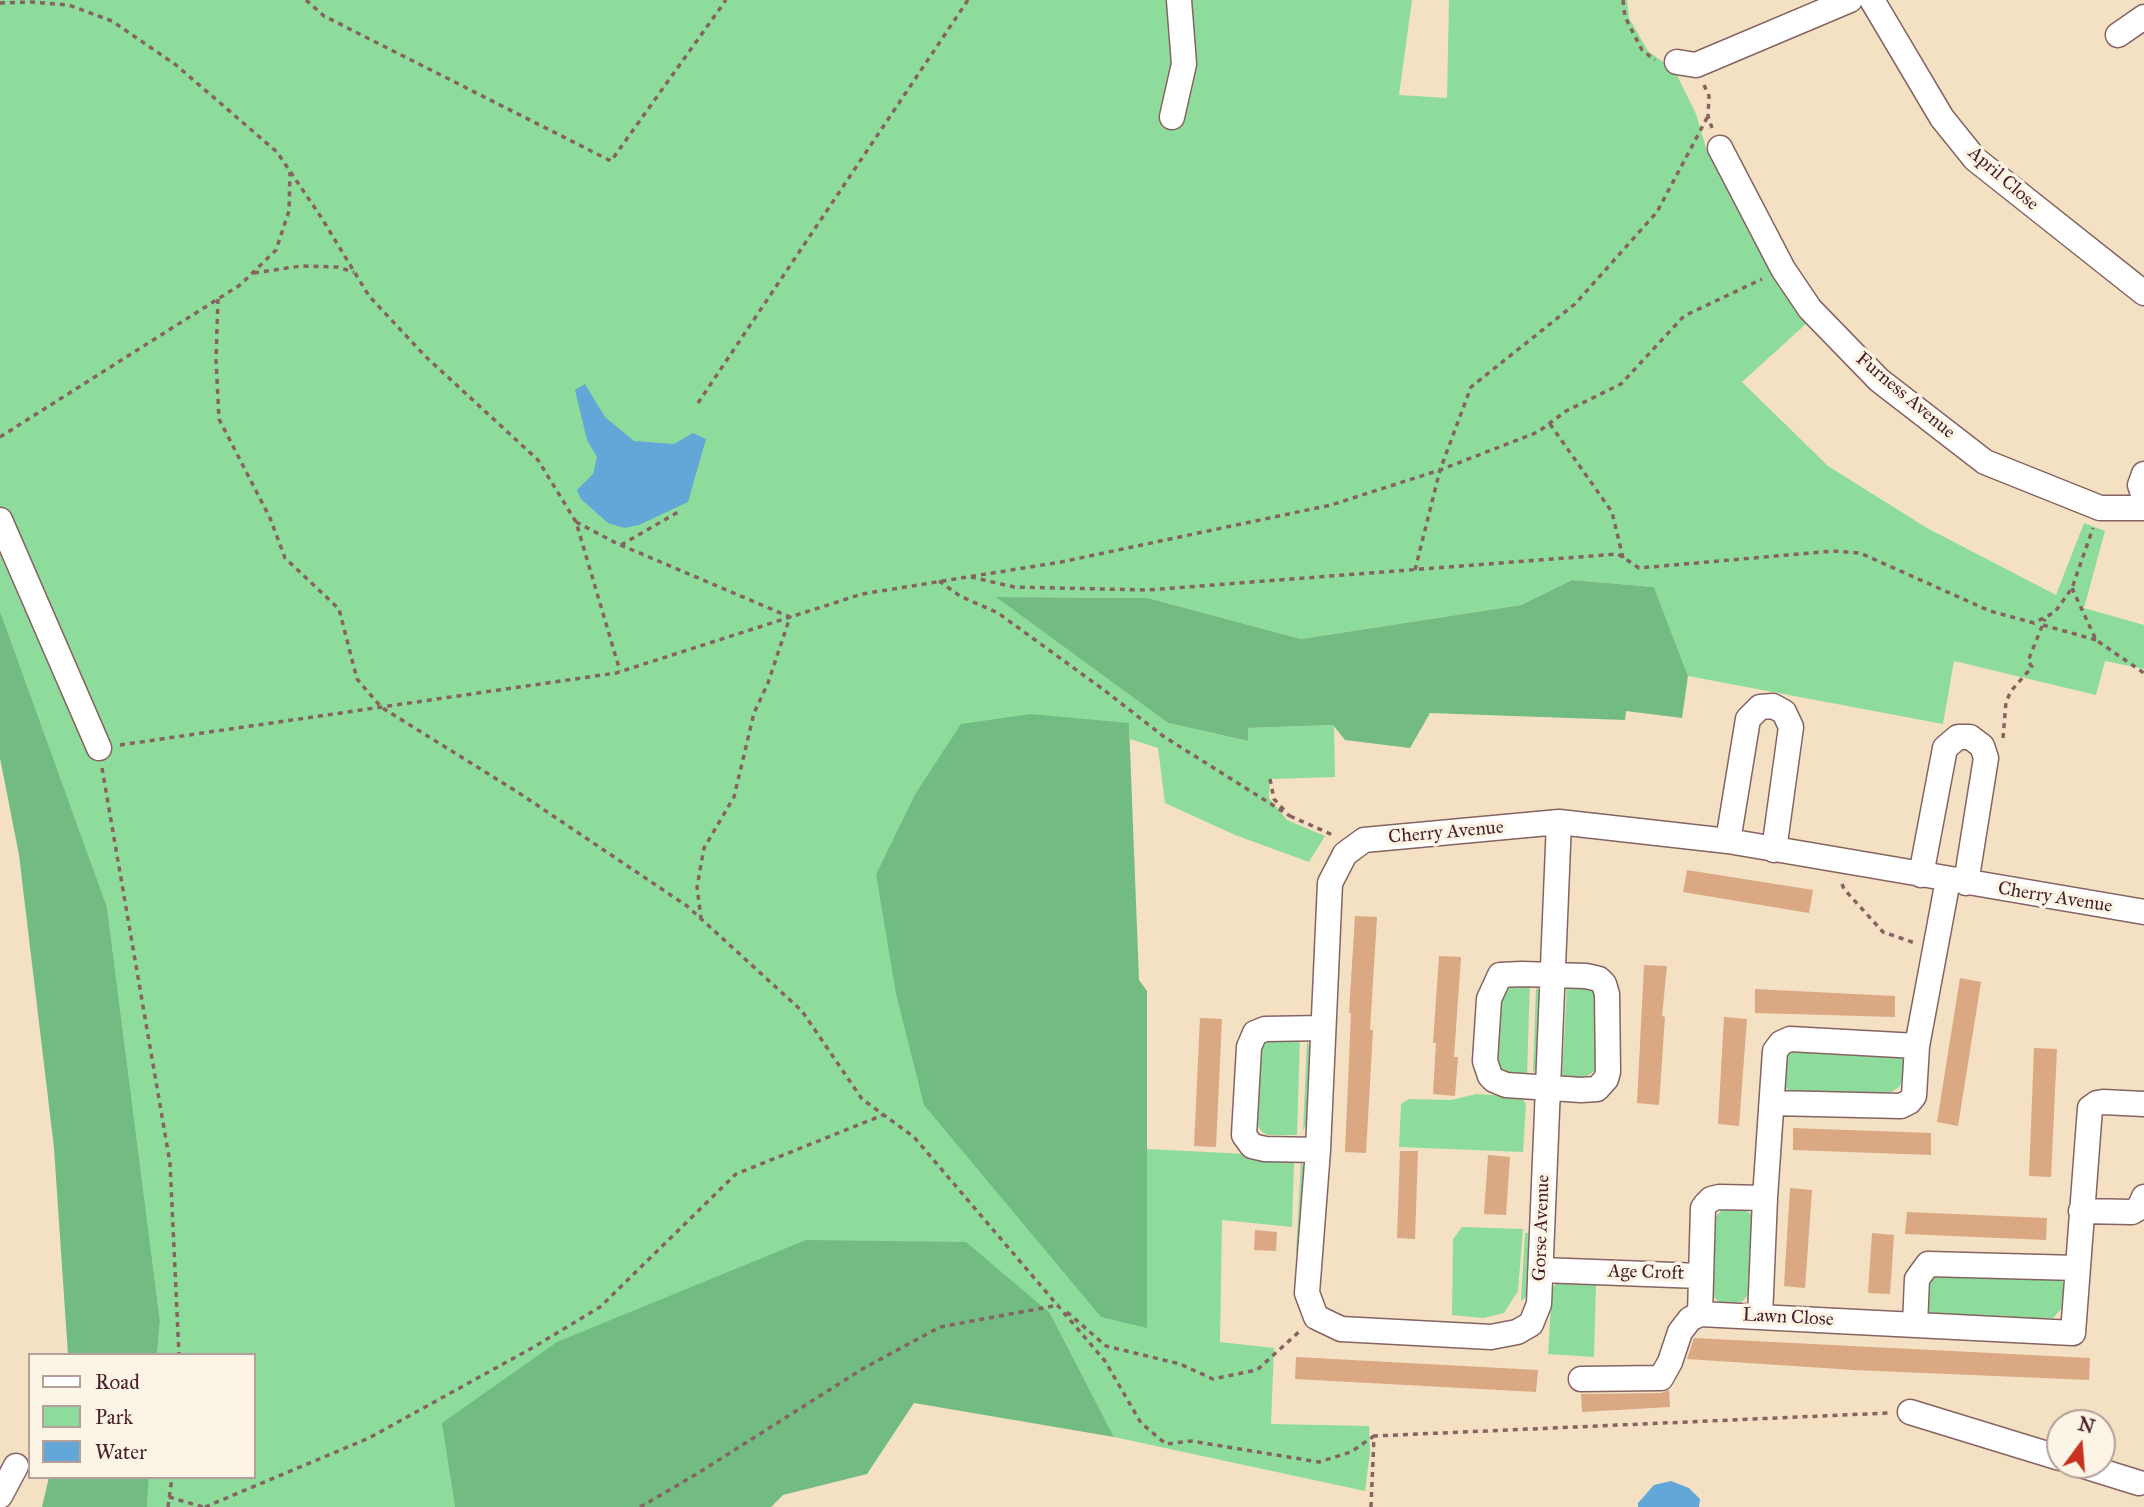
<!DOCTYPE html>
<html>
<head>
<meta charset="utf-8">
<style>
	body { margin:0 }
	#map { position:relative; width:2144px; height:1507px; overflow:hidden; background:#f4e1c4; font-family:"IM FELL Great Primer",serif }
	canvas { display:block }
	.legend { position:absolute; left:28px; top:1353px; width:228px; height:126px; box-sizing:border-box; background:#fcf5e5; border:2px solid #b59f9b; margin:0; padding:9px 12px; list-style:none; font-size:21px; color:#4a1f2b }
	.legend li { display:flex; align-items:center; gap:14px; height:35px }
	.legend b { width:35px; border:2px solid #b59f9b }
	.north { position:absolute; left:2046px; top:1409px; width:70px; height:70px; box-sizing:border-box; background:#fcf5e5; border:2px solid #b59f9b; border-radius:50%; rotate:16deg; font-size:19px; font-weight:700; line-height:28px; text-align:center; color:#4a1f2b }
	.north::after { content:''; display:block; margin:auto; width:24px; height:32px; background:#c8321e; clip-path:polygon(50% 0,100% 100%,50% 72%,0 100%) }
</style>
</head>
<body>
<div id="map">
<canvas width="2144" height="1507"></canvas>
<ul class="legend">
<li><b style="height:9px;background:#fff"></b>Road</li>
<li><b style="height:19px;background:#8edc9b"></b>Park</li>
<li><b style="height:19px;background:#63a7d8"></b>Water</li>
</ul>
<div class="north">N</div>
</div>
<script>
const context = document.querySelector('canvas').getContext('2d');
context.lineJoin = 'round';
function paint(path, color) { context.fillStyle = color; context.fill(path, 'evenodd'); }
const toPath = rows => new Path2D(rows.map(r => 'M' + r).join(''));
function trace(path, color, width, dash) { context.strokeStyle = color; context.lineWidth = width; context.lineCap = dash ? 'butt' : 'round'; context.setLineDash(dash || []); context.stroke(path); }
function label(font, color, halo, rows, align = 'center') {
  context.font = font + ' "IM FELL Great Primer",serif'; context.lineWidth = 7; context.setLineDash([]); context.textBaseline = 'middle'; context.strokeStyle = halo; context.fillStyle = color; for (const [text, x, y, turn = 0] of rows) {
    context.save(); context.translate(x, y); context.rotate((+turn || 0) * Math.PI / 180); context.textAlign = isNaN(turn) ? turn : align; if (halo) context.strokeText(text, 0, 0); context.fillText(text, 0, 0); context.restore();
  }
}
paint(toPath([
	[0,0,1412,0,1399,95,1447,98,1449,0,1627,0,1629,18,1648,51,1675,71,1696,114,1707,151,1794,306,1807,323,1742,382,1828,466,1927,528,2056,595,2084,523,2105,531,2084,608,2144,625,2144,669,2105,661,2096,695,1954,661,1943,724,1688,676,1654,587,1572,580,1521,605,1301,639,1148,598,997,597,1168,723,1247,741,1247,728,1334,725,1335,777,1270,779,1269,798,1287,820,1325,836,1309,862,1235,835,1165,803,1158,748,1130,739,1129,724,961,725,915,794,876,874,1101,1317,1147,1327,1147,1149,1285,1156,1294,1163,1292,1227,1222,1220,1220,1342,1274,1348,1271,1424,1369,1426,1370,1452,1365,1491,1114,1437,1050,1313,443,1422,455,1507,147,1507,149,1477,254,1477,254,1355,157,1355,160,1321,107,907,0,611],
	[1530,979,1527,1077,1498,1073,1494,997,1501,985],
	[1590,985,1597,993,1596,1070,1583,1079,1562,1076,1567,986],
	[1536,986,1540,994,1539,1066,1533,1073],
	[1300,1036,1297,1135,1267,1135,1261,1131,1254,1119,1258,1046,1263,1037],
	[1307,1041,1310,1047,1306,1124,1303,1131],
	[1794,1050,1898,1053,1904,1059,1904,1077,1899,1087,1888,1094,1794,1093,1781,1085,1782,1059],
	[1476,1094,1521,1097,1526,1104,1523,1152,1399,1147,1401,1104,1409,1099,1451,1100],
	[1301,1162,1304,1167,1300,1250,1296,1252],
	[1729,1208,1743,1209,1751,1214,1754,1225,1749,1293,1743,1301,1730,1305,1719,1302,1711,1294,1713,1219,1722,1210],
	[1462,1227,1523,1229,1518,1291,1504,1313,1483,1318,1452,1315,1453,1239],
	[1525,1233,1529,1233,1526,1297,1521,1301],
	[1933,1275,2052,1275,2063,1282,2063,1307,2053,1318,2029,1318,2026,1320,1931,1314,1924,1302,1925,1286],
	[1558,1281,1596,1285,1594,1357,1548,1354,1552,1289]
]), '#8edc9b');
paint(toPath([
	[1572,580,1654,587,1688,676,1682,718,1626,711,1625,720,1430,713,1410,748,1345,740,1333,725,1248,728,1248,741,1168,723,996,597,1148,598,1301,639,1521,605],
	[0,611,107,907,160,1321,157,1355,68,1355,54,1148,19,855,0,758],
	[1030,714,1129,723,1139,980,1147,991,1147,1328,1101,1317,924,1105,896,994,876,874,915,794,961,724],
	[806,1240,966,1242,1050,1313,1114,1437,914,1403,867,1474,783,1495,771,1507,455,1507,442,1423,557,1342],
	[49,1477,149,1477,147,1507,42,1507]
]), '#72bc83');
paint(toPath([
	[585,384,605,417,634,441,674,444,693,433,706,439,688,502,639,525,624,528,608,523,581,499,577,490,593,474,597,457,587,440,575,390],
	[1671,1481,1689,1488,1700,1499,1699,1507,1638,1507,1638,1503,1654,1485]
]), '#63a7d8');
paint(toPath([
	[1687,870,1813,890,1809,913,1683,892],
	[1355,916,1377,917,1370,1030,1373,1030,1366,1153,1345,1152,1351,1013,1349,1013],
	[1439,956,1461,957,1454,1057,1458,1057,1455,1096,1433,1094,1436,1043,1433,1043],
	[1644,965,1667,966,1662,1016,1665,1017,1659,1105,1637,1103],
	[1960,978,1981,982,1958,1126,1937,1122],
	[1755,989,1895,996,1895,1017,1755,1013],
	[1724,1017,1747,1019,1739,1126,1718,1124],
	[1200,1018,1222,1019,1216,1147,1194,1146],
	[2034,1048,2057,1049,2051,1177,2029,1176],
	[1793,1128,1931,1133,1931,1155,1793,1150],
	[1400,1151,1418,1151,1415,1239,1397,1238],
	[1488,1155,1510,1157,1506,1215,1484,1214],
	[1790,1188,1812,1190,1805,1288,1784,1286],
	[1907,1212,2047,1218,2046,1240,1905,1234],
	[1255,1230,1277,1232,1276,1251,1254,1250],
	[1872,1233,1894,1235,1890,1294,1868,1293],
	[1694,1338,2090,1358,2089,1380,1854,1370,1687,1359],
	[1296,1357,1538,1370,1536,1392,1295,1379],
	[1669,1390,1670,1407,1582,1412,1581,1394,1661,1393]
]), '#daa883');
const minor = toPath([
	[1872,0,1942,118,1975,159,2144,293],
	[2118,35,2144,17],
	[1677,62,1696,65,1850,0],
	[1172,117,1184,64,1179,0],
	[1720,148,1783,269,1810,309,1879,380,1985,462,2100,508,2144,508],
	[2144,474,2140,485,2144,497],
	[0,520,99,748],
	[1559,822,1539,1304,1531,1324,1517,1332,1491,1337,1341,1329,1316,1317,1307,1293,1318,1150,1330,883,1345,854,1364,840,1559,822,1728,841,2144,912],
	[1728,841,1748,719,1760,707,1773,706,1784,712,1791,727,1774,850],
	[1921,875,1945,748,1958,737,1970,737,1982,746,1986,758,1966,883],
	[1522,974,1586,976,1599,979,1604,984,1607,994,1608,1072,1606,1079,1597,1089,1581,1090,1506,1085,1494,1080,1490,1076,1485,1061,1489,999,1500,975,1522,974],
	[1773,1103,1901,1106,1909,1102,1914,1096,1917,1046],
	[1318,1150,1265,1149,1252,1146,1244,1135,1249,1047,1255,1033,1265,1029,1323,1028],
	[1765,1198,1719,1197,1711,1199,1706,1204,1703,1208,1700,1314,2073,1333,2090,1108,2097,1103,2103,1102,2144,1104],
	[2081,1211,2132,1212,2139,1208,2144,1197],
	[1541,1270,1700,1276],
	[1760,1317,1765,1198,1775,1051,1781,1043,1790,1039,1917,1046,1948,880],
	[1915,1325,1917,1279,1928,1264,2077,1268],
	[1581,1379,1661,1378,1670,1362,1680,1332,1690,1319,1700,1314],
	[1910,1412,2060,1458],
	[2081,1465,2139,1483],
	[0,1496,16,1466]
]);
trace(minor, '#866361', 27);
trace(toPath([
	[306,0,324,16,611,161,726,0],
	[1623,0,1625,17,1642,50,1655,60],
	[0,3,31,2,69,5,112,21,176,65,277,152,321,217,369,296,425,356,538,460,576,522,620,671],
	[1704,85,1709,96,1708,116,1712,128],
	[254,273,301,266,337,267,354,272],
	[218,299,216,360,219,419,270,518,285,558,339,609,357,679,381,707,519,793,687,906,802,1011,862,1099,914,1137,1105,1361,1141,1423,1166,1444,1191,1441,1319,1462,1351,1452,1374,1436],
	[698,403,968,0],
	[1550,424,1612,512,1623,558],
	[0,437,240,285,276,250,289,211,290,172],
	[576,522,616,543,790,617,768,683,754,713,734,797,704,848,697,887,701,918],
	[621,545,680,511],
	[1415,570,1440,470,1471,387,1575,304,1657,212,1708,116],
	[971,577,1014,587,1148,590,1618,554,1639,568,1833,551,1860,553,1990,611,2034,623,2055,612,2072,588,2093,528],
	[939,581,960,596,998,613,1104,690,1163,736,1290,816],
	[2072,588,2096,640,2144,673],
	[2043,625,2096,640],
	[2003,738,2006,702,2011,691,2032,667,2028,661,2045,619],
	[120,745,616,673,862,594,1061,562,1331,505,1440,470,1538,432,1566,411,1621,384,1684,316,1762,279],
	[102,768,170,1163,179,1355],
	[1270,779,1274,799,1285,811],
	[1290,816,1335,836],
	[1842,884,1844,889,1883,932,1915,943],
	[1067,1312,1106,1346,1180,1364,1213,1379,1257,1370,1301,1330],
	[169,1497,203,1507],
	[168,1507,172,1477],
	[205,1507,369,1438,532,1348,600,1307,736,1174,883,1115],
	[640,1507,695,1475,864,1368,940,1327,1059,1305],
	[1371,1507,1374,1436,1888,1413]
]), '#866361', 3.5, [5, 5]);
trace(minor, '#fff', 24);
label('19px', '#4a1f2b', '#fcf5e5', [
	["April Close",2003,179,41],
	["Furness Avenue",1905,396,40],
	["Cherry Avenue",1446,833,-5],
	["Cherry Avenue",2055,898,9],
	["Gorse Avenue",1542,1228,-88],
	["Age Croft",1646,1273,2],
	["Lawn Close",1788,1318,3]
]);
</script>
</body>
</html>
